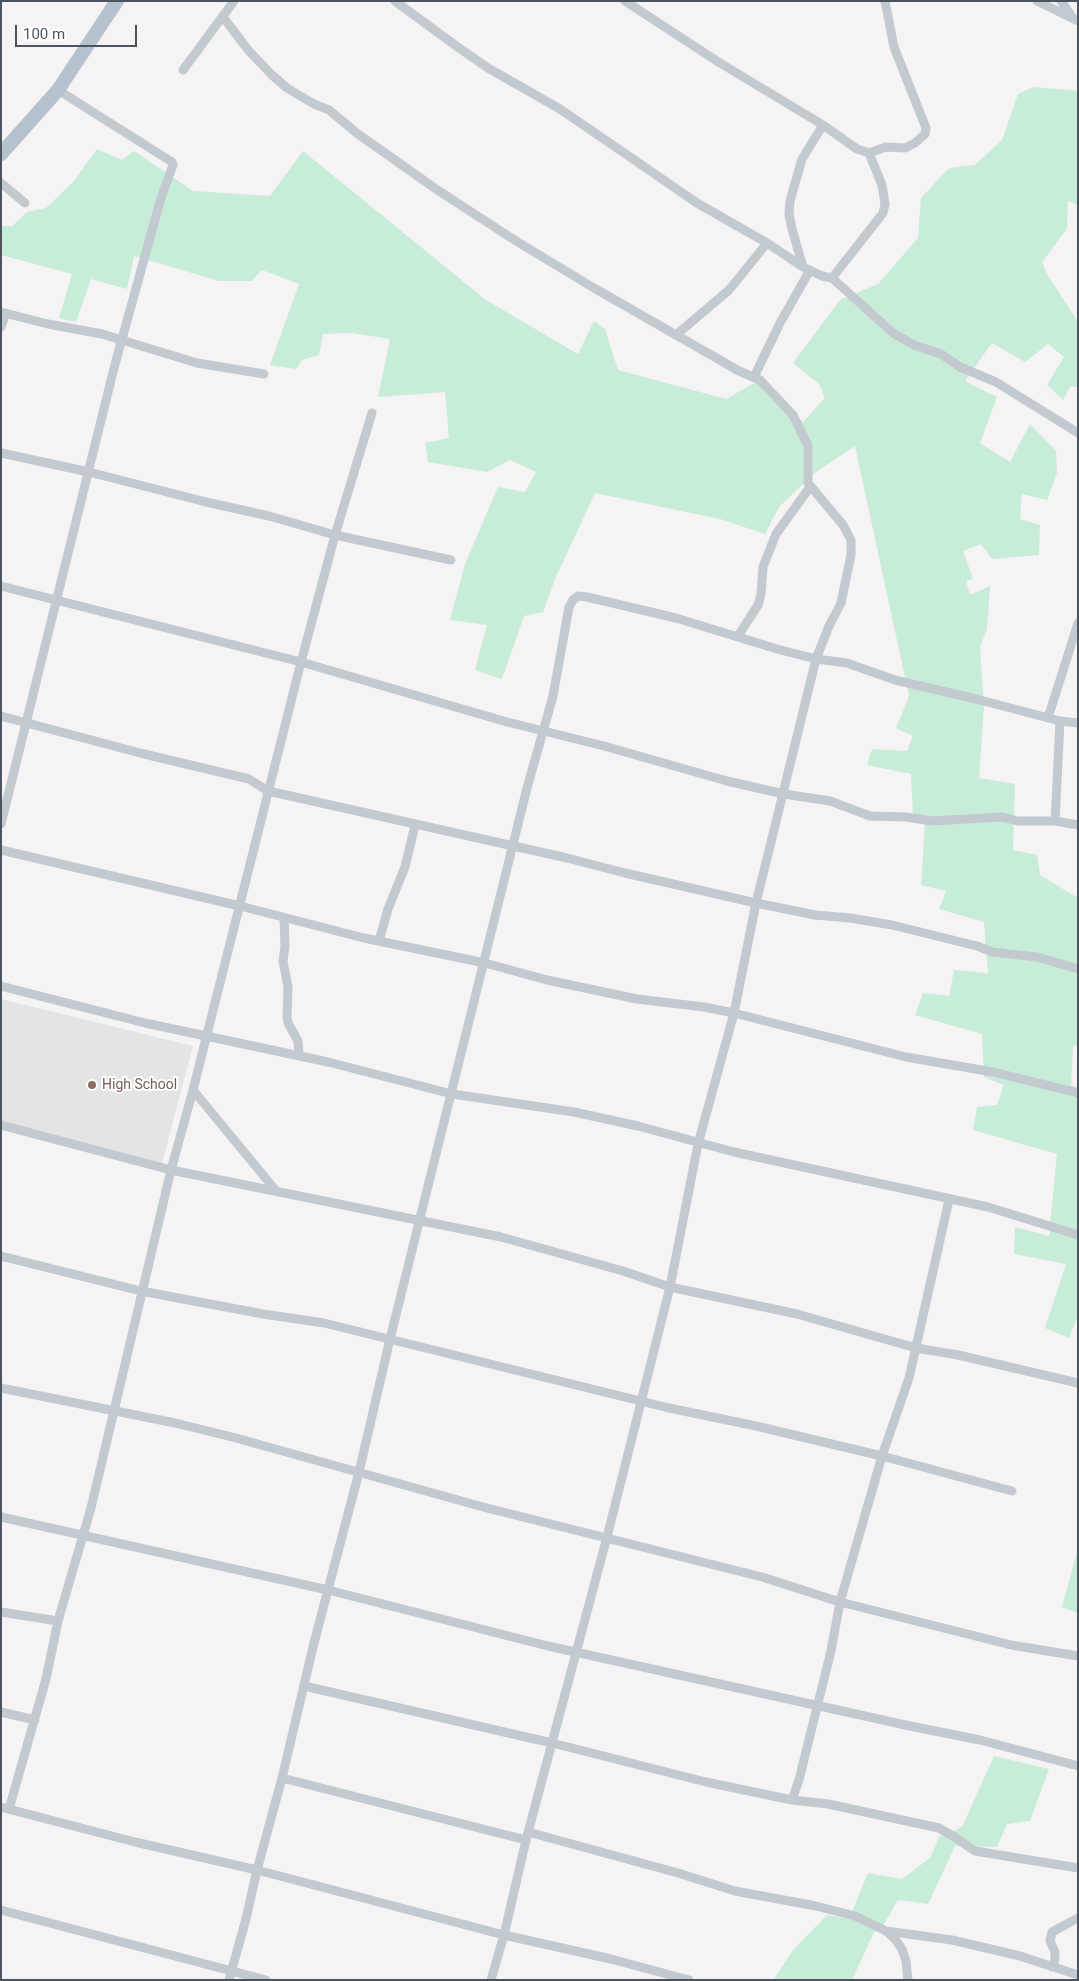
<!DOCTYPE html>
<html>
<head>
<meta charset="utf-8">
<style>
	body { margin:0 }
	#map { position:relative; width:1079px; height:1981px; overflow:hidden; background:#f5f3f3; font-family:Roboto,sans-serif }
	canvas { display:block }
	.frame { position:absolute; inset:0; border:2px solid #4c555e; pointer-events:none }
	.scale { position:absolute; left:15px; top:25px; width:122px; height:22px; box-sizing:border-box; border:2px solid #4c555e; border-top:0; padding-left:6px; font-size:15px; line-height:18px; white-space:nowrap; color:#4c555e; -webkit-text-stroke:4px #fff; paint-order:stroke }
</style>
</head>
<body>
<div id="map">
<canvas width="1079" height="1981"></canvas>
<div class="frame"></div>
<div class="scale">100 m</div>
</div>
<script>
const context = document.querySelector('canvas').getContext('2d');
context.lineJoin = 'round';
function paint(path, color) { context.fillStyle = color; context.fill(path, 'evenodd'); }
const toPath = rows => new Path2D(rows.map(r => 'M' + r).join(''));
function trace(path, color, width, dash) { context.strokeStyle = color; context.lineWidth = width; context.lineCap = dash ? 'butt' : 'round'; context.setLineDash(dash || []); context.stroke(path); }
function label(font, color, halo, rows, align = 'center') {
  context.font = font + ' Roboto,sans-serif'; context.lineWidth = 4; context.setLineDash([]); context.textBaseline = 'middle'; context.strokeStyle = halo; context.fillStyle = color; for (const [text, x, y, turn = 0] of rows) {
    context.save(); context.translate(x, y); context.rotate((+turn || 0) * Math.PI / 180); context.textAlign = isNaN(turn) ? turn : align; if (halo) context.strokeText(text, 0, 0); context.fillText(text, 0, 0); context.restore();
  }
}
paint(toPath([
	[1,999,193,1046,162,1163,1,1123]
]), '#e5e4e4');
paint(toPath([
	[1034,87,1078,91,1078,205,1068,201,1067,229,1042,262,1047,274,1078,322,1078,387,1070,387,1063,400,1047,385,1064,357,1048,344,1025,362,992,343,965,381,997,397,980,443,1010,462,1030,424,1056,451,1057,473,1047,500,1022,494,1020,519,1040,525,1039,555,992,559,981,544,963,551,973,579,966,581,970,595,990,586,987,629,980,647,984,707,979,778,1015,784,1013,850,1037,855,1040,875,1078,898,1078,1045,1073,1046,1071,1085,1078,1088,1078,1315,1069,1338,1045,1328,1066,1264,1014,1254,1015,1227,1049,1236,1057,1154,973,1130,977,1107,997,1105,1004,1085,984,1077,982,1034,915,1015,923,993,949,996,954,970,988,973,984,922,939,909,946,891,921,885,925,823,913,816,911,774,867,765,872,749,907,751,913,736,896,728,909,696,855,446,813,474,779,507,765,534,720,519,595,493,555,579,543,612,524,616,502,679,475,670,487,625,450,620,465,564,498,487,525,492,536,472,510,460,487,472,428,462,425,443,449,438,445,392,378,397,390,339,352,333,323,334,319,355,302,360,296,369,270,365,299,284,262,270,252,281,219,281,134,256,127,289,91,279,76,322,59,318,72,274,1,255,1,226,12,226,27,212,46,208,73,182,97,149,122,160,134,151,193,191,270,196,303,151,486,300,578,354,594,321,605,329,618,370,726,399,756,382,803,422,825,398,819,384,793,363,840,300,878,284,918,238,921,198,949,168,975,165,1002,140,1018,94],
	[1078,1548,1078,1613,1062,1607],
	[994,1756,1049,1769,1030,1821,1007,1824,997,1847,955,1846,928,1904,898,1900,880,1931,874,1932,852,1980,773,1980,794,1949,827,1915,849,1919,868,1873,902,1879,930,1858,939,1837,962,1827]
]), '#c7ecd8');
trace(toPath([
	[395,1,459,48,488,68,560,109,697,203,767,243,803,267,822,276,832,278,893,333,914,345,941,354,960,367,996,382,1078,433],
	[625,1,720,63,823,125,857,149,869,153,886,147,905,148,915,143,925,134,926,128,894,47,885,1],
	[1037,1,1078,21],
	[1061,1,1071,15],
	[223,17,249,51,272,75,287,88,314,104,329,110,358,134,436,189,516,241,594,288,739,371,760,380,793,415,808,446,808,483,843,525,851,540,851,555,841,603,829,626,816,659,756,903,734,1013,698,1144,670,1287,607,1537,526,1840,504,1935,491,1980],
	[183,70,234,1],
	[1,183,25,203],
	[803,267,792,229,789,214,790,201,802,159,823,125],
	[832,278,883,213,885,204,882,185,869,153],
	[1,312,48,324,102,334,197,363,264,374],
	[1,327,6,313],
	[676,335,729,290,767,243],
	[754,377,780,323,810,270],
	[1,453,89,472,206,502,269,516,335,535,451,560],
	[1,586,301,662,507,722,604,746,727,781,784,794,830,801,870,816,906,817,932,821,1002,817,1018,821,1055,821,1078,825],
	[738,636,758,605,761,594,763,567,776,534,810,487],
	[1,716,144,754,249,779,268,791,567,858,625,873,756,903,815,915,850,918,892,925,977,946,992,952,1037,957,1078,969],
	[1048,718,1078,623],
	[1055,821,1060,721],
	[1,824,114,368,161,198,173,165,172,162,58,90],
	[1,850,240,906,364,938,485,963,547,980,637,999,704,1007,734,1013,906,1057,993,1072,1078,1093],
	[284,918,285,946,283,961,288,987,287,1017,288,1023,298,1041,299,1055],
	[379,941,388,909,405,867,415,825],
	[1,986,145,1023,328,1062,452,1094,574,1112,638,1126,734,1152,988,1207,1078,1235],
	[193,1090,277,1192],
	[1,1125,171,1170,501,1237,623,1271,670,1287,797,1314,916,1348,958,1355,1078,1383],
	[1,1256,141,1291,263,1314,324,1323,669,1408,756,1426,882,1456,1012,1491],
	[1,1388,175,1423,236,1438,483,1507,762,1577,840,1602,1011,1645,1078,1656],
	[1,1517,328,1590,548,1646,910,1726,980,1740,1078,1766],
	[1,1612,58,1621],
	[304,1686,552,1743,706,1782,792,1800,828,1804,939,1828,953,1836,975,1851,1078,1868],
	[1,1712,35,1720],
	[282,1778,526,1840],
	[792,1800,799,1780,831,1651,840,1602,882,1456,909,1378,949,1200],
	[1,1807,135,1842,257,1870,504,1935,611,1959,689,1980],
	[9,1809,46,1679,58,1621,91,1508,171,1170,193,1090,301,662,335,535,372,413],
	[528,1832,678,1873,735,1891,816,1906,855,1916,886,1931,895,1939,902,1949,906,1961,908,1980],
	[1,1910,266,1980],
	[886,1931,952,1940,1020,1956,1078,1975],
	[1052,1967,1055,1959,1055,1952,1050,1941,1052,1932,1078,1918],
	[229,1980,246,1919,257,1870,282,1778,314,1643,359,1472,390,1339,527,788,553,696,569,607,573,600,578,596,587,597,676,618,777,649,816,659,847,663,895,680,976,699,1060,721,1078,723]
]), '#c2c9cf', 9);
trace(toPath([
	[1,154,58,90,117,1]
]), '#b6c1ce', 14);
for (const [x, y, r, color] of [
	[92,1085,5,"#8d6e63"]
]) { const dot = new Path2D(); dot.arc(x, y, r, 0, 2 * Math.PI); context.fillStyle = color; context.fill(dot); trace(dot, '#fff', 2); }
label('14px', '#785e54', '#fff', [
	["High School",102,1085]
], 'left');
</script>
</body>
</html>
